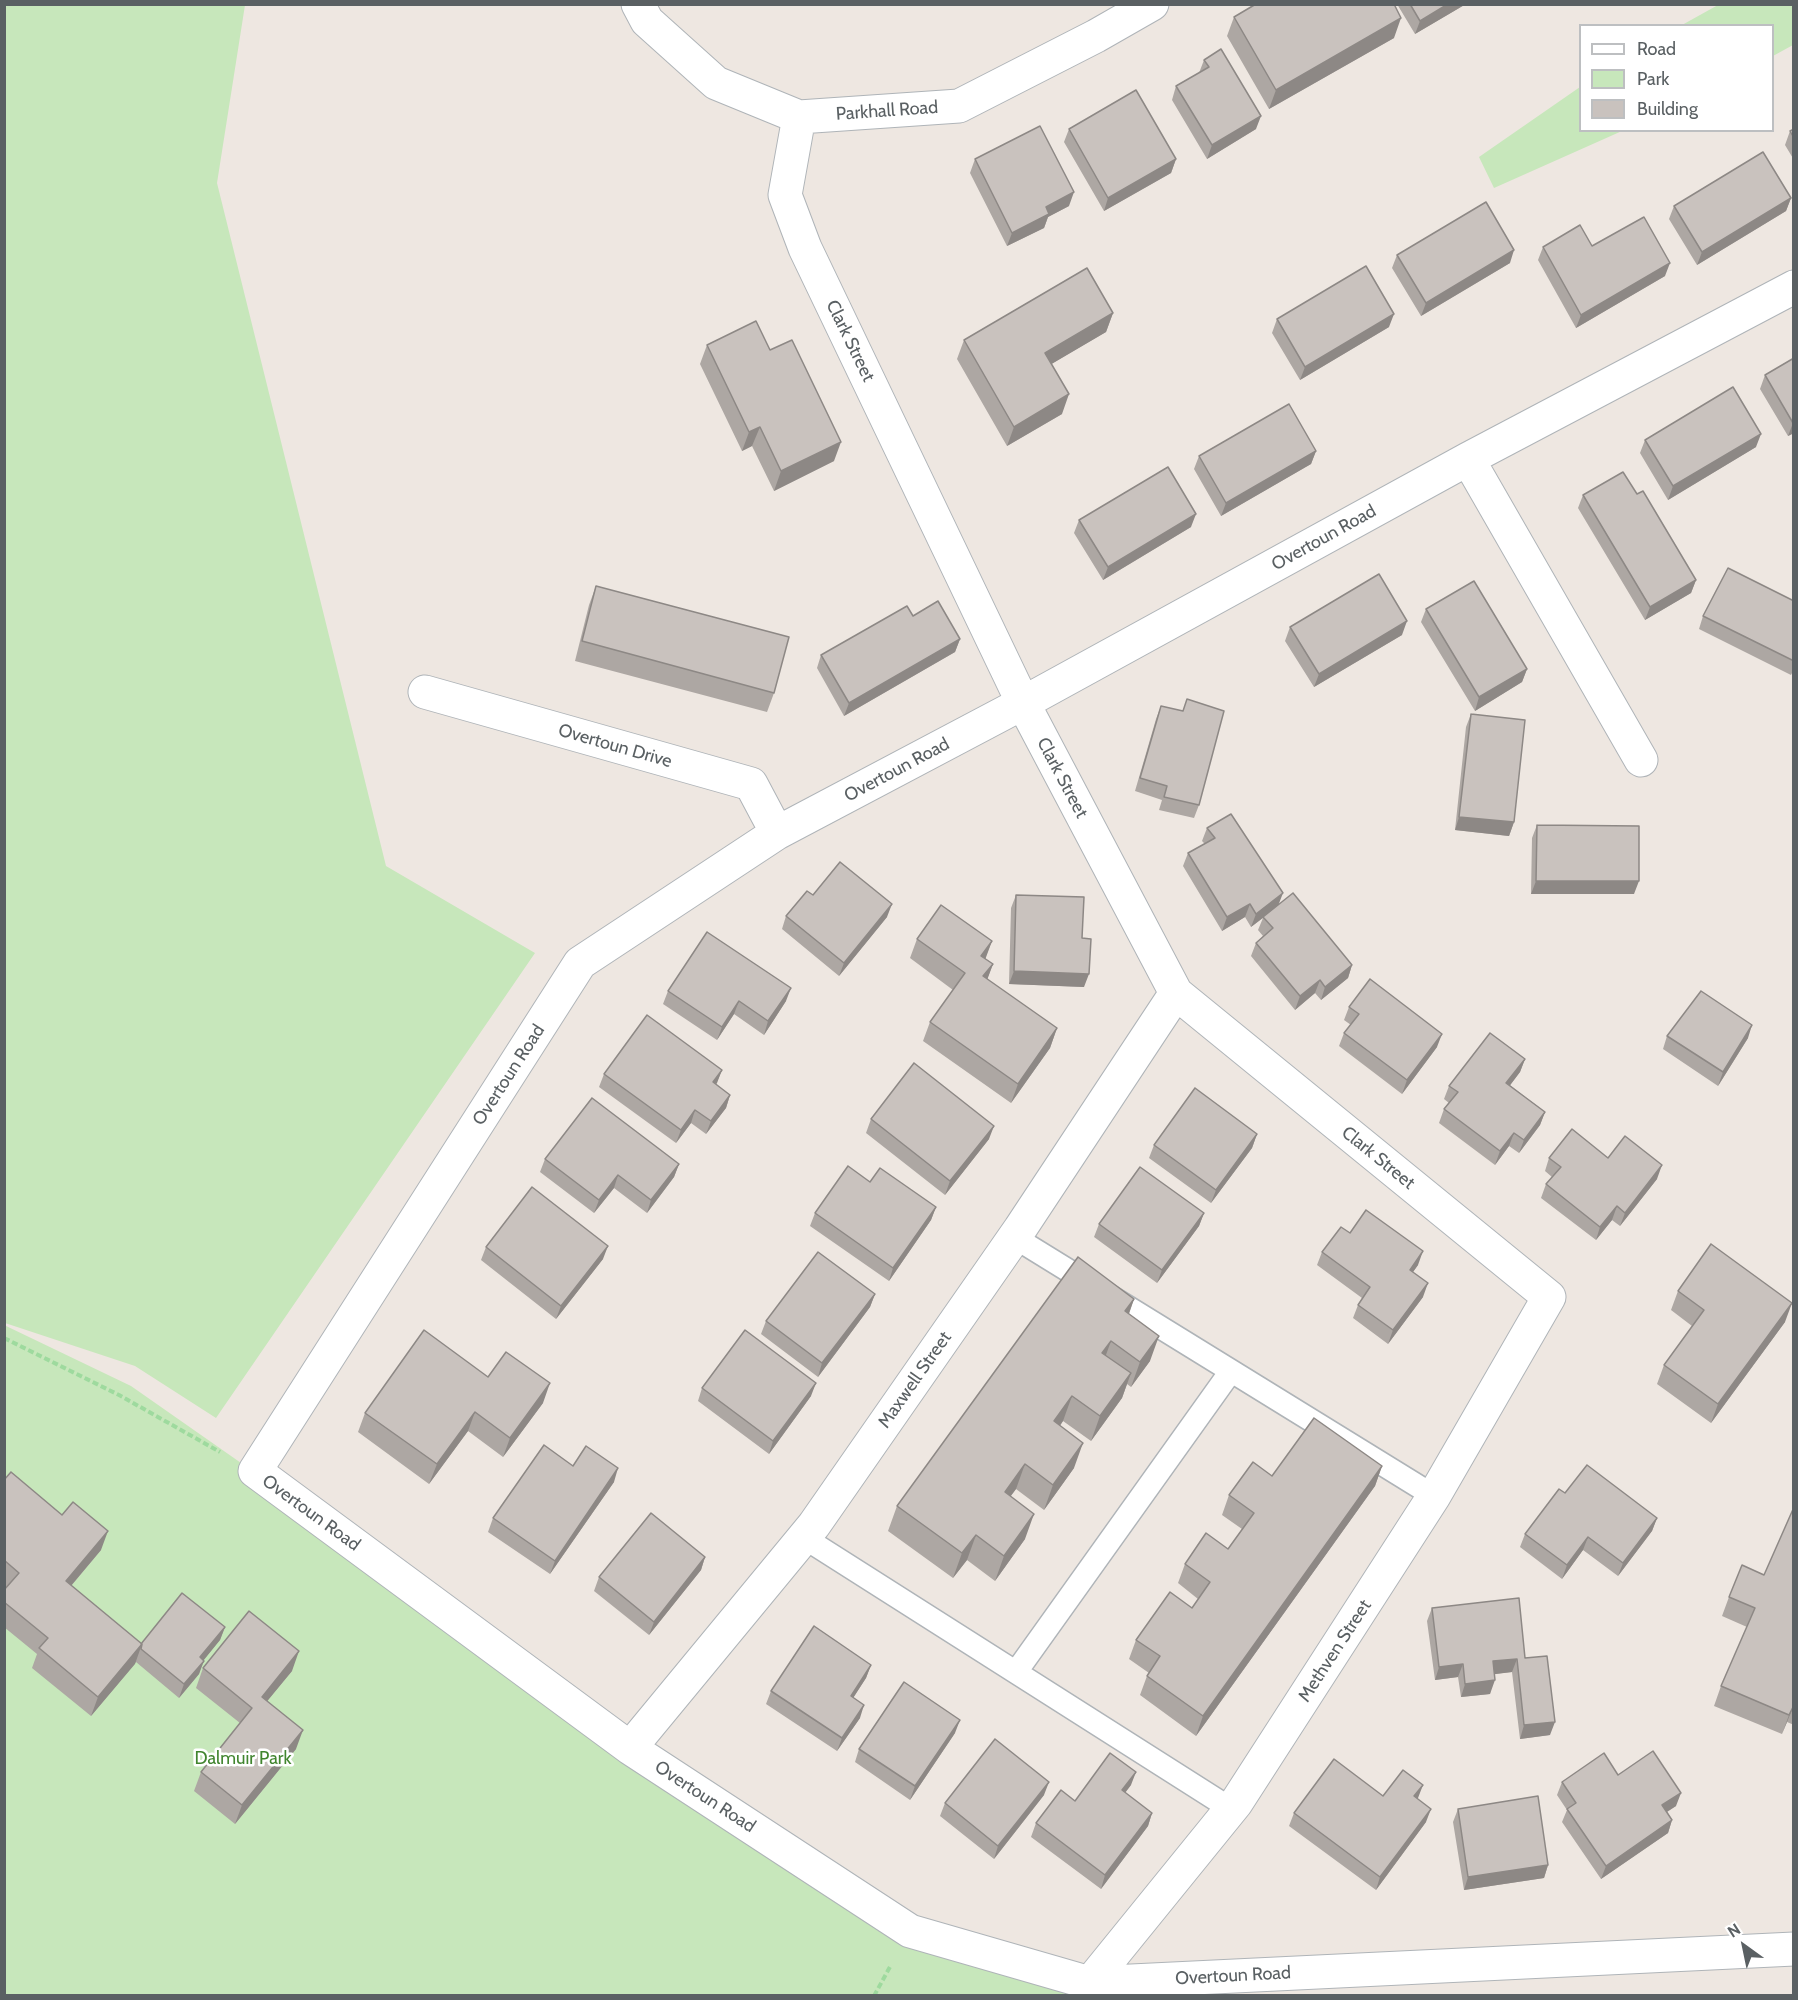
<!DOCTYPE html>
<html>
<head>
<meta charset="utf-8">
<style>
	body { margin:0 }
	#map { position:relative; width:1798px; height:2000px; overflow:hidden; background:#eee7e1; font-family:Cabin,sans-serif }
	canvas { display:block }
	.frame { position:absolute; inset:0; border:6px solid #5a6063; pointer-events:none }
	.legend { position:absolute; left:1579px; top:24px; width:195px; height:108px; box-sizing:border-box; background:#fff; border:2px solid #bdbfc1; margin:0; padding:8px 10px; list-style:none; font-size:18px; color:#5a6063 }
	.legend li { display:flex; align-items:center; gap:12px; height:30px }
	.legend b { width:30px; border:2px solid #bdbfc1 }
	.north { position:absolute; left:1714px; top:1916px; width:60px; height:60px; -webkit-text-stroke:4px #fff; paint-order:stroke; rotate:327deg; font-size:16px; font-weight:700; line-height:24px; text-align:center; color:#5a6063 }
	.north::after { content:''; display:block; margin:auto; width:21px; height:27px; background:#5a6063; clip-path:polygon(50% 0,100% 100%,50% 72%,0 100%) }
</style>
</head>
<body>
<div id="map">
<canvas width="1798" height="2000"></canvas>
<div class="frame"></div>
<ul class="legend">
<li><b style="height:8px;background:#fff"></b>Road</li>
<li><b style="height:16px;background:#c7e7bb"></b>Park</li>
<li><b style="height:16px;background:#c9c2be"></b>Building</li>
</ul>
<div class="north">N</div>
</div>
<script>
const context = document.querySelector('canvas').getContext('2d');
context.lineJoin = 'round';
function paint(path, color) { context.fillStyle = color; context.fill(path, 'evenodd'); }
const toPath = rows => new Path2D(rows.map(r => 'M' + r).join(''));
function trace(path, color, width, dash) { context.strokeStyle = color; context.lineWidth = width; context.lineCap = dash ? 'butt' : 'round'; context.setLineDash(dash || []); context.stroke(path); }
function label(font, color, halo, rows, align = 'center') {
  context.font = font + ' Cabin,sans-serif'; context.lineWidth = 5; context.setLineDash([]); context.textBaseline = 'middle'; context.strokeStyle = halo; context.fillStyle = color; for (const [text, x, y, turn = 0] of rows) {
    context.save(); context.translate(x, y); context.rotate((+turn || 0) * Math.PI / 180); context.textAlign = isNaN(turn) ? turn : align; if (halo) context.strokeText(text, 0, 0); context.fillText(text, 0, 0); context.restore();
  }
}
paint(toPath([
	[5,4,245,5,217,183,386,866,535,953,216,1418,135,1366,5,1323],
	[1718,5,1793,5,1793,45,1773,56,1772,26,1682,25],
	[1580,87,1580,130,1622,131,1494,188,1479,157],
	[4,1325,131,1386,910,1931,1093,1995,5,1995]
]), '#c7e7bb');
const service = toPath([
	[1014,1237,1434,1496],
	[803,1537,1231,1809],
	[1016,1672,1231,1371]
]);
const minor = toPath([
	[638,4,647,21,716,83,799,117,959,106,1096,36,1152,4],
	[799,117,785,195,805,248,1023,703,1176,993,1549,1297,1434,1496,1236,1803,1090,1983],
	[1794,287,1468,459,1023,703,777,833,580,963,255,1471,630,1748,910,1931,1090,1983,1794,1949],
	[1468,459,1641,760],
	[425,692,751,784,777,833],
	[630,1748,814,1525,1020,1229,1176,993]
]);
trace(service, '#afb4b8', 25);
trace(minor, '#afb4b8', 35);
trace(toPath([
	[4,1338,119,1395,220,1452],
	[874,1996,891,1965]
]), '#9eda9e', 4, [6, 3]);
trace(service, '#fff', 22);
trace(minor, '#fff', 33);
paint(toPath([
	[1397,4,1466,4,1415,34],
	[1234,17,1394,38,1269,109,1227,36],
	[1204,60,1256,129,1207,159,1172,100,1176,86,1199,73],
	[1069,129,1176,159,1171,173,1104,211,1064,142],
	[1794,129,1794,160,1785,145,1790,131],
	[975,159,1069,206,1048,217,1044,228,1007,246,970,173],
	[1791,198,1786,211,1697,265,1669,219,1674,206],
	[1592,246,1665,276,1576,328,1538,260,1543,247],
	[1397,255,1510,263,1421,316,1392,268],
	[1113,313,1106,332,1051,364,1062,414,1007,446,957,359,964,340],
	[1277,319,1389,327,1300,380,1272,333],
	[707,345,770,350,834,461,774,491,752,446,742,451,700,364],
	[1794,358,1794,433,1788,436,1760,389,1765,375],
	[1645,440,1756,447,1668,500,1640,453],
	[1316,451,1311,464,1221,516,1194,469,1199,456],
	[1637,494,1696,580,1691,593,1645,620,1578,508,1583,495],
	[1079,520,1191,527,1103,580,1074,533],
	[596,586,774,693,767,712,575,661,589,605],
	[1794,601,1794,669,1791,675,1699,629,1703,616],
	[1426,609,1527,669,1522,682,1475,711,1421,622],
	[913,616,960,639,955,652,844,716,817,668,821,655],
	[1290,627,1402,635,1314,687,1285,641],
	[1187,699,1199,805,1194,818,1159,810,1162,800,1135,791,1156,719,1161,706,1183,711],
	[1471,714,1514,822,1509,836,1455,830,1466,727],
	[1537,825,1634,894,1531,894,1532,838],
	[1207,828,1279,904,1352,965,1348,978,1321,1000,1315,993,1295,1010,1251,956,1256,943,1263,936,1258,930,1263,918,1251,927,1245,917,1222,931,1183,866,1188,853,1205,844,1202,841],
	[813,895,887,917,839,976,782,929,786,916],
	[1016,895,1082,938,1084,987,1009,984,1011,908],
	[917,939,992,941,985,958,993,964,987,979,1057,1028,1050,1048,1011,1103,923,1041,930,1022,953,990,910,958],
	[668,991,786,1001,764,1035,734,1014,717,1040,663,1004],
	[1349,1007,1437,1047,1402,1094,1339,1046,1344,1033,1351,1025,1344,1020],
	[1667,1036,1748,1038,1718,1086,1663,1049],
	[1525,1059,1520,1072,1510,1085,1545,1112,1540,1125,1519,1153,1509,1146,1495,1165,1439,1123,1444,1109,1449,1103,1444,1099,1449,1086],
	[722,1070,716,1084,730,1095,726,1108,706,1134,691,1123,676,1143,599,1087,604,1074],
	[871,1119,989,1139,945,1195,866,1133],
	[1257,1134,1252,1148,1211,1203,1149,1158,1154,1145],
	[1549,1158,1608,1158,1657,1179,1620,1226,1612,1220,1596,1240,1541,1198,1546,1184,1552,1177,1545,1171],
	[545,1159,679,1164,674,1177,647,1213,614,1188,594,1213,540,1172],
	[870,1182,936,1207,931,1220,889,1281,810,1226,815,1213],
	[1204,1213,1199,1226,1157,1283,1094,1237,1099,1224],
	[1350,1233,1418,1265,1413,1272,1423,1297,1388,1344,1353,1318,1358,1305,1362,1298,1317,1265,1322,1252],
	[486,1247,603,1259,556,1319,481,1260],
	[1678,1291,1785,1322,1711,1423,1657,1384,1664,1365,1692,1326,1671,1310],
	[875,1294,870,1307,818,1377,761,1334,766,1321],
	[1134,1299,1129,1314,1150,1361,1131,1387,1127,1384,1122,1398,1091,1441,1063,1421,1060,1426,1074,1468,1044,1510,1016,1489,1010,1497,1025,1539,995,1581,967,1560,953,1578,888,1531,897,1506],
	[488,1377,543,1403,503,1457,468,1431,429,1484,358,1432,365,1413],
	[702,1388,811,1396,769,1454,698,1401],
	[573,1466,614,1482,550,1574,488,1532,493,1518],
	[1382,1466,1375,1486,1196,1736,1140,1695,1147,1676,1149,1673,1129,1659,1136,1640,1192,1608,1198,1599,1178,1583,1185,1564,1228,1549,1242,1529,1222,1515,1229,1495,1272,1476],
	[4,1480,101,1550,71,1586,141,1644,225,1627,220,1640,203,1660,199,1674,179,1698,136,1662,91,1716,32,1668,37,1654,4,1627,4,1590,7,1588,4,1586],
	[1565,1493,1657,1518,1652,1531,1618,1576,1583,1550,1562,1579,1520,1547,1525,1534],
	[1794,1507,1794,1725,1787,1722,1782,1734,1714,1706,1721,1686,1747,1627,1722,1616,1729,1597,1764,1575],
	[705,1557,701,1570,649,1635,594,1591,599,1577],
	[1432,1608,1525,1658,1550,1735,1520,1739,1512,1672,1494,1674,1490,1694,1461,1697,1458,1677,1435,1680,1427,1621],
	[871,1665,866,1678,853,1698,860,1718,837,1751,766,1704,771,1691],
	[203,1668,292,1671,267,1701,296,1749,235,1824,194,1791,201,1772,240,1723,196,1688],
	[955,1733,910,1800,855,1762,859,1749],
	[1618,1775,1676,1806,1667,1812,1672,1820,1668,1833,1601,1879,1562,1822,1567,1810,1557,1795,1562,1782],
	[1131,1785,1125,1793,1152,1813,1148,1826,1101,1889,1031,1837,1036,1823,1075,1801],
	[1044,1795,994,1859,940,1816,945,1803],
	[1383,1796,1418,1799,1426,1822,1376,1890,1289,1826,1294,1813],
	[1458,1809,1548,1865,1544,1878,1464,1890,1453,1822]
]), '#ada7a3');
paint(toPath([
	[1448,4,1466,4,1415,34,1420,21],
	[1401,18,1394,38,1269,109,1276,90],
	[1261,116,1256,129,1207,159,1212,145],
	[1176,159,1171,173,1104,211,1108,198],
	[1074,192,1069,206,1048,217,1044,228,1007,246,1012,233,1046,207],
	[1791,198,1786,211,1697,265,1702,252],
	[1514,250,1510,263,1421,316,1426,303],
	[1670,263,1665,276,1576,328,1581,315],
	[1113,313,1106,332,1038,372,1045,353],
	[1394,314,1389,327,1300,380,1305,367],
	[1069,394,1062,414,1007,446,1014,427],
	[1793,423,1794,433,1788,436],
	[760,427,752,446,742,451,749,432],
	[1761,434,1756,447,1668,500,1673,486],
	[841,442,834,461,774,491,781,471],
	[1316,451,1311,464,1221,516,1226,503],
	[1196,514,1191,527,1103,580,1108,567],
	[1696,580,1691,593,1645,620,1650,607],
	[1407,621,1402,635,1314,687,1319,674],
	[960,639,955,652,844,716,849,703],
	[1527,669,1522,682,1475,711,1479,697],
	[1459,817,1514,822,1509,836,1455,830],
	[1536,881,1639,881,1634,894,1531,894],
	[1283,893,1278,906,1251,927,1256,914],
	[892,904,887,917,839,976,844,963],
	[1250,904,1245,917,1222,931,1227,917],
	[992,941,985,960,981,956],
	[993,964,986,983,983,976],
	[1352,965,1348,978,1321,1000,1325,987],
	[1014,971,1089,974,1084,987,1009,984],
	[1320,980,1315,993,1295,1010,1300,996],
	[791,988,786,1001,764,1035,768,1021],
	[739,1001,734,1014,717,1040,722,1027],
	[1752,1025,1748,1038,1718,1086,1723,1072],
	[1057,1028,1050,1048,1011,1103,1018,1084],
	[1442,1034,1437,1047,1402,1094,1407,1080],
	[1525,1059,1520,1072,1502,1096,1506,1083],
	[722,1070,717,1083,708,1095,713,1082],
	[730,1095,726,1108,706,1134,711,1121],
	[695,1110,691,1123,676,1143,681,1130],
	[1545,1112,1540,1125,1519,1153,1524,1140],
	[994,1126,989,1139,945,1195,950,1181],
	[1514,1133,1509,1146,1495,1165,1500,1151],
	[1257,1134,1252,1148,1211,1203,1216,1190],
	[679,1164,674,1177,647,1213,651,1200],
	[1662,1165,1657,1179,1620,1226,1625,1213],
	[618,1175,614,1188,594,1213,599,1200],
	[1617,1206,1612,1220,1596,1240,1600,1227],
	[936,1207,931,1220,889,1281,893,1268],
	[1204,1213,1199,1226,1157,1283,1162,1270],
	[608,1246,603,1259,556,1319,561,1306],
	[1423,1251,1418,1265,1405,1283,1410,1270],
	[1428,1283,1423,1297,1388,1344,1393,1330],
	[875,1294,870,1307,818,1377,822,1363],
	[1134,1299,1125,1324,1125,1311],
	[1792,1303,1785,1322,1711,1423,1718,1404],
	[1159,1336,1150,1361,1131,1387,1140,1362],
	[1111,1341,1102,1366,1102,1353],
	[1131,1373,1122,1398,1091,1441,1100,1416],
	[550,1383,543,1403,503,1457,510,1438],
	[816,1383,811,1396,769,1454,773,1441],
	[1072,1396,1063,1421,1045,1446,1054,1421],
	[475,1412,468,1431,429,1484,437,1464],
	[1083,1443,1074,1468,1044,1510,1053,1485],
	[1025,1464,1016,1489,995,1517,1005,1492],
	[1382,1466,1375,1486,1196,1736,1203,1716],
	[618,1468,614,1482,550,1574,555,1561],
	[1034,1514,1025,1539,995,1581,1004,1556],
	[1657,1518,1652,1531,1618,1576,1623,1563],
	[108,1531,101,1550,59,1600,66,1581],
	[976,1535,967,1560,953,1578,962,1553],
	[1588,1537,1583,1550,1562,1579,1567,1565],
	[705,1557,701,1570,649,1635,654,1622],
	[225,1627,220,1640,195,1671,200,1657],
	[142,1644,135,1664,91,1716,98,1697],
	[299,1651,292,1671,255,1716,262,1697],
	[1517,1659,1512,1672,1488,1675,1493,1661],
	[204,1661,199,1674,179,1698,184,1684],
	[1463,1664,1458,1677,1435,1680,1439,1667],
	[871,1665,866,1678,846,1709,851,1696],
	[1495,1680,1490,1694,1461,1697,1465,1684],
	[864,1705,860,1718,837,1751,842,1738],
	[1794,1705,1787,1722,1782,1734,1789,1715],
	[960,1720,955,1733,910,1800,915,1786],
	[1555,1722,1550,1735,1520,1739,1524,1725],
	[303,1730,296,1749,235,1824,242,1805],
	[1136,1772,1131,1785,1117,1803,1122,1790],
	[1049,1782,1044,1795,994,1859,998,1846],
	[1423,1785,1418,1798,1409,1809,1414,1796],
	[1681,1793,1676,1806,1657,1818,1662,1805],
	[1431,1809,1426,1822,1376,1890,1380,1877],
	[1152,1813,1148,1826,1101,1889,1105,1875],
	[1672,1820,1668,1833,1601,1879,1606,1866],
	[1548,1865,1544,1878,1464,1890,1468,1877]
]), '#8d8885');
const building = toPath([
	[1256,4,1394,4,1401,18,1276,90,1234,17,1256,4],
	[1410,4,1448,4,1420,21,1410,4],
	[1221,49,1261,116,1212,145,1176,86,1209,67,1204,60,1221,49],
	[1136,90,1176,159,1108,198,1069,129,1136,90],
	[1040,126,1074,192,1046,207,1049,214,1012,233,975,159,1040,126],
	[1794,129,1794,138,1790,131,1794,129],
	[1763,152,1791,198,1702,252,1674,206,1763,152],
	[1486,202,1514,250,1426,303,1397,255,1486,202],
	[1644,217,1670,263,1581,315,1543,247,1580,225,1592,246,1644,217],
	[1366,266,1394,314,1305,367,1277,319,1366,266],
	[1087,268,1113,313,1045,353,1069,394,1014,427,964,340,1087,268],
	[756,321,770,350,792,340,841,442,781,471,760,427,749,432,707,345,756,321],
	[1794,358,1794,423,1793,423,1765,375,1794,358],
	[1733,387,1761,434,1673,486,1645,440,1733,387],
	[1289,404,1316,451,1226,503,1199,456,1289,404],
	[1168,467,1196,514,1108,567,1079,520,1168,467],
	[1623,472,1637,494,1643,491,1696,580,1650,607,1583,495,1623,472],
	[1728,568,1794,601,1794,661,1703,616,1728,568],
	[1379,574,1407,621,1319,674,1290,627,1379,574],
	[1474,581,1527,669,1479,697,1426,609,1474,581],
	[596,586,789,637,774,693,582,641,596,586],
	[938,601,960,639,849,703,821,655,907,606,913,616,938,601],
	[1187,699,1224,711,1199,805,1164,797,1167,786,1140,778,1161,706,1183,711,1187,699],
	[1471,714,1525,720,1514,822,1459,817,1471,714],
	[1231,814,1283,893,1256,914,1250,904,1227,917,1188,853,1215,838,1207,828,1231,814],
	[1537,825,1639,826,1639,881,1536,881,1537,825],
	[840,862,892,904,844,963,786,916,807,891,813,895,840,862],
	[1293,893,1352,965,1325,987,1320,980,1300,996,1256,943,1273,928,1263,917,1293,893],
	[1016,895,1084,897,1082,938,1091,939,1089,974,1014,971,1016,895],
	[941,905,992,941,981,956,993,964,983,976,1057,1028,1018,1084,930,1022,965,973,917,939,941,905],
	[707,932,791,988,768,1021,739,1001,722,1027,668,991,707,932],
	[1370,979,1442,1034,1407,1080,1344,1033,1359,1014,1349,1007,1370,979],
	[1701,991,1752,1025,1723,1072,1667,1036,1701,991],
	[647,1015,722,1070,713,1082,730,1095,711,1121,695,1110,681,1130,604,1074,647,1015],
	[1490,1033,1525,1059,1506,1083,1545,1112,1524,1140,1514,1133,1500,1151,1444,1109,1458,1092,1449,1086,1490,1033],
	[914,1063,994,1126,950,1181,871,1119,914,1063],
	[1195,1088,1257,1134,1216,1190,1154,1145,1195,1088],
	[592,1098,679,1164,651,1200,618,1175,599,1200,545,1159,592,1098],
	[1572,1129,1608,1158,1625,1136,1662,1165,1625,1213,1617,1206,1600,1227,1546,1184,1561,1167,1549,1158,1572,1129],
	[848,1166,870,1182,880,1168,936,1207,893,1268,815,1213,848,1166],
	[1140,1167,1204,1213,1162,1270,1099,1224,1140,1167],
	[532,1187,608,1246,561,1306,486,1247,532,1187],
	[1366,1210,1423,1251,1410,1270,1428,1283,1393,1330,1358,1305,1370,1287,1322,1252,1341,1227,1350,1233,1366,1210],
	[1711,1244,1792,1303,1718,1404,1664,1365,1704,1310,1678,1291,1711,1244],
	[818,1252,875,1294,822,1363,766,1321,818,1252],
	[1078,1257,1134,1299,1125,1311,1159,1336,1140,1362,1111,1341,1102,1353,1131,1373,1100,1416,1072,1396,1054,1421,1083,1443,1053,1485,1025,1464,1005,1492,1034,1514,1004,1556,976,1535,962,1553,897,1506,1078,1257],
	[424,1330,488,1377,506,1352,550,1383,510,1438,475,1412,437,1464,365,1413,424,1330],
	[745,1330,816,1383,773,1441,702,1388,745,1330],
	[1314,1418,1382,1466,1203,1716,1147,1676,1160,1656,1136,1640,1170,1592,1192,1608,1210,1582,1185,1564,1206,1533,1228,1549,1254,1513,1229,1495,1253,1462,1272,1476,1314,1418],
	[544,1445,573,1466,586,1446,618,1468,555,1561,493,1518,544,1445],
	[1587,1465,1657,1518,1623,1563,1588,1537,1567,1565,1525,1534,1559,1489,1565,1493,1587,1465],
	[11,1472,62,1515,73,1502,108,1531,66,1581,142,1644,98,1697,39,1648,48,1638,4,1602,4,1590,19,1573,4,1560,4,1480,11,1472],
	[1794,1507,1794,1705,1789,1715,1721,1686,1755,1608,1729,1597,1742,1565,1764,1575,1794,1507],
	[651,1513,705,1557,654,1622,599,1577,651,1513],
	[182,1593,225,1627,200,1657,204,1661,184,1684,141,1649,142,1644,141,1644,182,1593],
	[1519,1598,1525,1658,1547,1656,1555,1722,1524,1725,1517,1659,1493,1661,1495,1680,1465,1684,1463,1664,1439,1667,1432,1608,1519,1598],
	[249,1611,299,1651,262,1697,303,1730,242,1805,201,1772,252,1708,203,1668,249,1611],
	[814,1626,871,1665,851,1696,864,1705,842,1738,771,1691,814,1626],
	[904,1682,960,1720,915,1786,859,1749,904,1682],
	[995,1739,1049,1782,998,1846,945,1803,995,1739],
	[1653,1751,1681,1793,1662,1805,1672,1820,1606,1866,1567,1809,1576,1803,1562,1782,1604,1753,1618,1775,1653,1751],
	[1110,1753,1136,1772,1122,1790,1152,1813,1105,1875,1036,1823,1061,1790,1075,1801,1110,1753],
	[1334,1759,1383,1796,1403,1770,1423,1785,1414,1796,1431,1809,1380,1877,1294,1813,1334,1759],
	[1538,1796,1548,1865,1468,1877,1458,1809,1538,1796]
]);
paint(building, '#c9c2be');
trace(building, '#8d8885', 1.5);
label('18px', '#5a6063', '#fff', [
	["Parkhall Road",887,111,-4],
	["Clark Street",850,341,64],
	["Overtoun Road",1324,538,-29],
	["Overtoun Drive",615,746,16],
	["Overtoun Road",897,770,-28],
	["Clark Street",1062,778,62],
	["Overtoun Road",509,1075,-57],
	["Clark Street",1378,1158,39],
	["Maxwell Street",915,1380,-55],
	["Overtoun Road",311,1513,36],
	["Methven Street",1335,1651,-57],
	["Overtoun Road",705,1797,33],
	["Overtoun Road",1233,1976,-3]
]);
label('18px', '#41852f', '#fff', [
	["Dalmuir Park",243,1759]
]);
</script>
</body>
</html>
